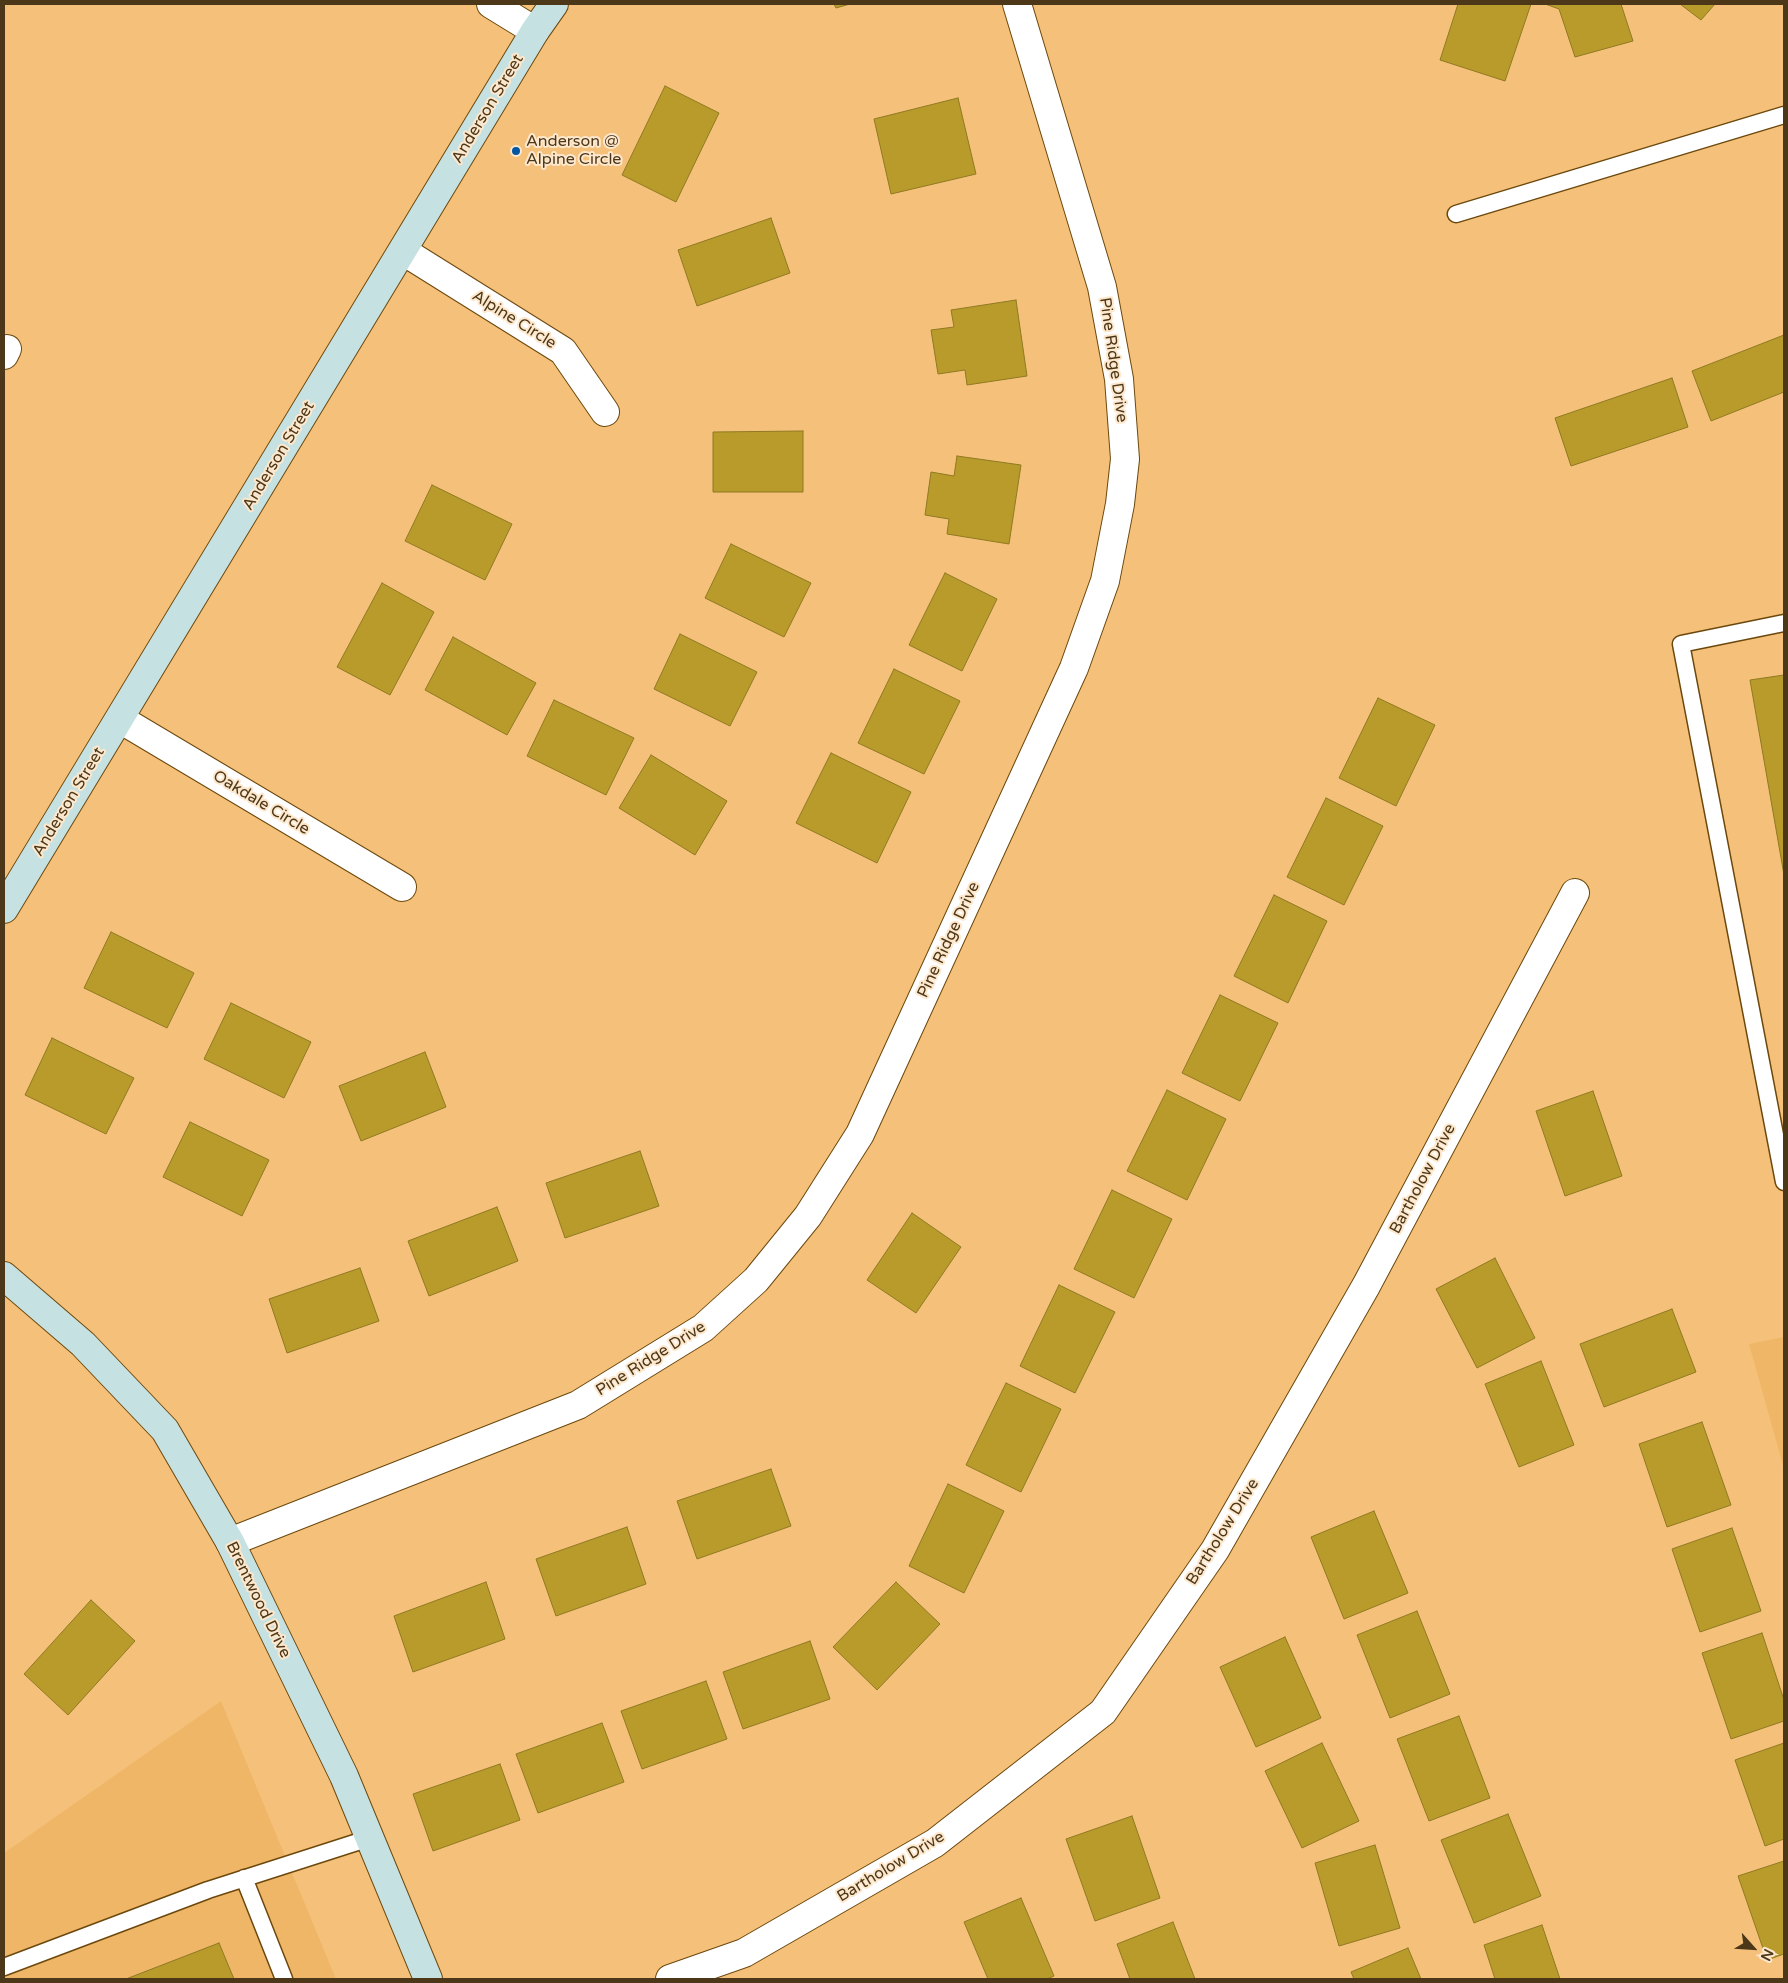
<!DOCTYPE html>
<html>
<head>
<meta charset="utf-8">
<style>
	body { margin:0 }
	#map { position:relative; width:1788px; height:1983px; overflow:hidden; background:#f5c17a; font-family:"Varela Round",sans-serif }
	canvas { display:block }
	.frame { position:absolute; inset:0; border:5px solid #4c3719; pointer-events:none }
	.north { position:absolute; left:1728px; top:1923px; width:50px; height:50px; -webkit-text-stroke:4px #fee8cd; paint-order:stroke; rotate:116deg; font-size:14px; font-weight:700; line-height:20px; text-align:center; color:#4c3719 }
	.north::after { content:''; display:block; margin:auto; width:18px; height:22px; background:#4c3719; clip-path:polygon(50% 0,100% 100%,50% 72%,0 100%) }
</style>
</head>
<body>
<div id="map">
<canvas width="1788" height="1983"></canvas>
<div class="frame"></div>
<div class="north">N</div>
</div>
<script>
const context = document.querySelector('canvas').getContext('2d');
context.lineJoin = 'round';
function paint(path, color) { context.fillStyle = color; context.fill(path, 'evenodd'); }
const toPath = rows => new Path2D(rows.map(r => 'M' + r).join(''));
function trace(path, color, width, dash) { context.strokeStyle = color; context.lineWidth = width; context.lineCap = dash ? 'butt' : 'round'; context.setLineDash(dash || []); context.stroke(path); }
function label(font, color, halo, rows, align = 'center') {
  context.font = font + ' "Varela Round",sans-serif'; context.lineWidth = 4; context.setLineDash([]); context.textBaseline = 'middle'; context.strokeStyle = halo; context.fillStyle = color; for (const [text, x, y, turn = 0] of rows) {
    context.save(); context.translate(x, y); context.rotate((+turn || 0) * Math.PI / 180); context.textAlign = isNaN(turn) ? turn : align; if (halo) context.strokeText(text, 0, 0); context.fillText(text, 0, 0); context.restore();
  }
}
paint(toPath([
	[1784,1337,1784,1469,1749,1344],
	[221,1701,336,1979,4,1979,4,1853]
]), '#efb668');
const building = toPath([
	[834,4,850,4,836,8,834,4],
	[1458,4,1531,4,1505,81,1440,60,1458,4],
	[1545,4,1621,4,1633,41,1575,57,1559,9,1545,4],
	[1680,4,1715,4,1701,20,1680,4],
	[665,86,719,113,676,202,622,175,665,86],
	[958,98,976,174,891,194,874,119,958,98],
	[771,218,790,273,697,306,678,250,771,218],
	[1016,300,1027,376,967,385,965,370,938,374,931,330,954,327,951,310,1016,300],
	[1784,335,1784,392,1711,421,1692,371,1784,335],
	[1672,378,1688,427,1571,466,1555,418,1672,378],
	[803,431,803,492,713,492,713,432,803,431],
	[957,456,1021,465,1009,544,947,534,949,519,925,515,931,472,954,476,957,456],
	[432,485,512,524,485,580,405,541,432,485],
	[731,544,811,583,784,637,705,598,731,544],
	[945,573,997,599,962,671,909,645,945,573],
	[382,583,434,612,390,695,337,667,382,583],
	[680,634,757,672,730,726,654,689,680,634],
	[453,637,536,683,507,735,425,690,453,637],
	[894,669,960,701,924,774,858,743,894,669],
	[1784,675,1784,875,1750,680,1784,675],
	[1378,698,1435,725,1396,806,1339,778,1378,698],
	[554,700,634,738,606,795,527,756,554,700],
	[831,753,911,792,877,863,796,823,831,753],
	[651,755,727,801,695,855,619,808,651,755],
	[1326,798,1383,826,1344,905,1287,877,1326,798],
	[1274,895,1327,921,1288,1003,1234,976,1274,895],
	[111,932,194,973,167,1028,84,988,111,932],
	[1220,995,1278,1023,1240,1101,1182,1073,1220,995],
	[231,1003,311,1042,284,1098,204,1059,231,1003],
	[52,1038,134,1078,106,1134,25,1095,52,1038],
	[425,1052,446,1107,361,1141,339,1086,425,1052],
	[1167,1090,1226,1119,1187,1200,1127,1171,1167,1090],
	[1593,1091,1622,1176,1565,1196,1536,1111,1593,1091],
	[190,1122,269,1160,242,1216,163,1177,190,1122],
	[640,1151,659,1206,565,1238,546,1183,640,1151],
	[1112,1190,1172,1219,1134,1298,1074,1269,1112,1190],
	[497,1207,518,1261,429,1296,408,1241,497,1207],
	[912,1213,961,1247,916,1313,867,1280,912,1213],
	[1495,1258,1535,1338,1477,1368,1436,1289,1495,1258],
	[360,1268,379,1321,287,1353,269,1299,360,1268],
	[1059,1285,1115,1312,1075,1393,1020,1366,1059,1285],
	[1672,1309,1696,1372,1604,1407,1580,1344,1672,1309],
	[1541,1361,1574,1445,1519,1467,1485,1384,1541,1361],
	[1006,1383,1061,1409,1021,1492,966,1465,1006,1383],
	[1702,1422,1731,1505,1667,1527,1639,1444,1702,1422],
	[771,1469,791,1526,697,1559,677,1501,771,1469],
	[948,1484,1004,1511,964,1593,909,1566,948,1484],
	[1374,1511,1408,1593,1344,1619,1311,1537,1374,1511],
	[627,1527,646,1584,556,1616,536,1559,627,1527],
	[1732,1528,1761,1611,1700,1632,1672,1549,1732,1528],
	[486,1582,505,1639,413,1672,394,1616,486,1582],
	[896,1582,940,1624,877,1690,833,1647,896,1582],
	[91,1600,135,1641,68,1715,24,1674,91,1600],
	[1417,1611,1450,1694,1390,1718,1357,1635,1417,1611],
	[1762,1633,1784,1700,1784,1721,1731,1739,1702,1653,1762,1633],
	[1285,1637,1321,1718,1256,1747,1220,1667,1285,1637],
	[810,1641,830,1699,743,1729,723,1672,810,1641],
	[706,1681,727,1739,642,1769,621,1711,706,1681],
	[1459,1716,1490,1798,1429,1821,1397,1739,1459,1716],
	[602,1723,624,1782,538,1813,516,1754,602,1723],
	[1322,1743,1359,1821,1302,1848,1265,1771,1322,1743],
	[1784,1743,1784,1839,1765,1846,1735,1760,1784,1743],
	[500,1764,520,1820,433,1851,413,1794,500,1764],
	[1508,1814,1541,1896,1474,1923,1441,1840,1508,1814],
	[1132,1816,1160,1898,1095,1921,1066,1839,1132,1816],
	[1375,1845,1400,1928,1339,1946,1315,1863,1375,1845],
	[1784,1861,1784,1954,1767,1960,1738,1876,1784,1861],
	[1021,1898,1054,1976,1047,1979,988,1979,964,1922,1021,1898],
	[1173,1922,1195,1979,1130,1979,1117,1944,1173,1922],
	[1542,1925,1560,1979,1495,1979,1484,1945,1542,1925],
	[219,1943,234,1979,126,1979,219,1943],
	[1408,1948,1421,1979,1354,1979,1351,1972,1408,1948]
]);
paint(building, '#b89b2b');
trace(building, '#907921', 1);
const lane = toPath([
	[1456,214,1784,115],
	[1784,623,1681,644,1784,1182],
	[244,1878,284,1979],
	[4,1967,208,1890,370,1838]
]);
const street = toPath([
	[491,4,535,31],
	[403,251,563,351,605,412],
	[4,355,7,349],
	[120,719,402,887],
	[230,1542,578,1405,703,1328,756,1280,808,1216,860,1134,1074,668,1105,581,1120,504,1125,459,1119,379,1102,287,1017,4],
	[670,1979,744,1953,935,1843,1103,1712,1215,1550,1366,1286,1575,893]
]);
const secondary = toPath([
	[4,909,535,31,554,4],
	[4,1276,83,1344,165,1430,230,1542,344,1776,428,1979]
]);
trace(lane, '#6c480d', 19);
trace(street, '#6c480d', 30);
trace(secondary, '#6c480d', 30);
trace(lane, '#fff', 16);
trace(street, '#fff', 28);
trace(secondary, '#c6e1e1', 28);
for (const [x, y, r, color] of [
	[516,151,5,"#0056a4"]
]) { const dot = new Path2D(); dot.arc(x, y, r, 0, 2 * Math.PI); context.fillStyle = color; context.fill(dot); trace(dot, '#fee8cd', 2); }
label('16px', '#4c3719', '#fee8cd', [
	["Anderson Street",488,109,-59],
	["Alpine Circle",514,320,32],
	["Pine Ridge Drive",1113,360,82],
	["Anderson Street",279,456,-59],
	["Anderson Street",69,802,-59],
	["Oakdale Circle",261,803,31],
	["Pine Ridge Drive",949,940,-65],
	["Bartholow Drive",1423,1179,-62],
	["Pine Ridge Drive",651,1359,-32],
	["Bartholow Drive",1223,1532,-58],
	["Brentwood Drive",258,1600,64],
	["Bartholow Drive",891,1867,-31]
]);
label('16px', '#4c3719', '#fee8cd', [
	["Anderson @",526,142],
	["Alpine Circle",526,160]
], 'left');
</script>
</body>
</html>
